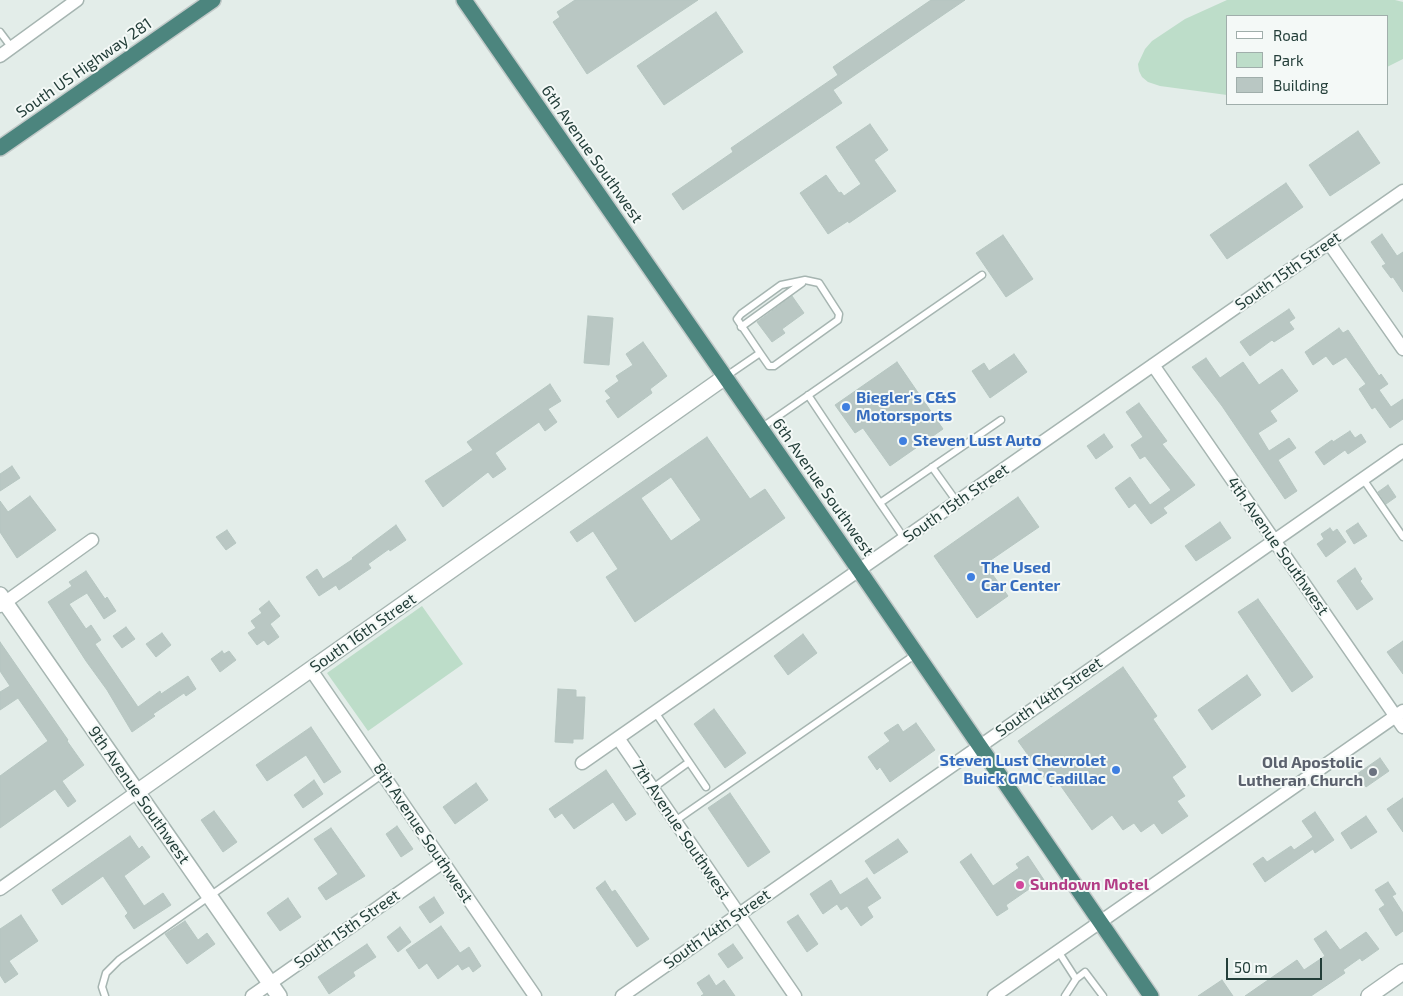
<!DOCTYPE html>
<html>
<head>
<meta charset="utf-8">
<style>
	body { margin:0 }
	#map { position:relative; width:1403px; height:996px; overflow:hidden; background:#e3ede9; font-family:"Exo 2",sans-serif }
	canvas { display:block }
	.legend { position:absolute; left:1226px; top:15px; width:162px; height:90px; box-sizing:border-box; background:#f4f9f7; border:1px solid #a0aeab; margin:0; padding:6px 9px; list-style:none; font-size:15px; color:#233e39 }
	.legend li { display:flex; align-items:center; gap:10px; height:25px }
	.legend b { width:25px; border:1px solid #a0aeab }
	.scale { position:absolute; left:1226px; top:958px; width:96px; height:22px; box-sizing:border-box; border:2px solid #233e39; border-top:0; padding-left:6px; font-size:15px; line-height:18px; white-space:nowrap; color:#233e39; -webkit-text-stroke:4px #f4f9f7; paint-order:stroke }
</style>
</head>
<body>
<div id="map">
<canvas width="1403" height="996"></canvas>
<ul class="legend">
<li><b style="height:6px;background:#fff"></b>Road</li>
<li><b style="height:14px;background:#bdddc9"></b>Park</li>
<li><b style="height:14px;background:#b9c7c3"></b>Building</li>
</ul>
<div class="scale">50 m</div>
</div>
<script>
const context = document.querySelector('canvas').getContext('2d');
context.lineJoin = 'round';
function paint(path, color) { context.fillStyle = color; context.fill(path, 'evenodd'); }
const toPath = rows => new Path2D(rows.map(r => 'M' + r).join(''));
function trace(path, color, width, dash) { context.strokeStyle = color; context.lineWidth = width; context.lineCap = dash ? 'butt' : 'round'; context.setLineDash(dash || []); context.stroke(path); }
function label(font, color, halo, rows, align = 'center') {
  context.font = font + ' "Exo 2",sans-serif'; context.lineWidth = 4; context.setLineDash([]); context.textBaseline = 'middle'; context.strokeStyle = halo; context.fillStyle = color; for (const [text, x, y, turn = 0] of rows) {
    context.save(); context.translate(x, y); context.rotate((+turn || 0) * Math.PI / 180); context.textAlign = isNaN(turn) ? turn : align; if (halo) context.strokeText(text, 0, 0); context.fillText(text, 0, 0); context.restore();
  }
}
paint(toPath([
	[1227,0,1395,0,1403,2,1403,59,1387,67,1387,16,1227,16,1227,95,1160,86,1148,82,1142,77,1139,71,1138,64,1145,49,1152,41,1185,19],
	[422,606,463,664,368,731,327,673]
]), '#bdddc9');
const building = toPath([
	[575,0,698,0,587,74,553,22,560,17,557,12,575,0],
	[931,0,965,0,833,90,842,103,683,210,672,194,733,152,731,148,838,75,833,67,931,0],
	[716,12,743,52,664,105,637,66,716,12],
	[870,124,888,150,874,160,896,191,849,223,848,221,828,234,800,193,826,175,839,193,841,192,844,196,861,184,836,147,870,124],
	[1358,131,1380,163,1330,196,1309,165,1358,131],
	[1286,183,1303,207,1227,259,1210,235,1286,183],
	[1382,234,1397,256,1403,252,1403,292,1393,277,1391,278,1382,266,1386,264,1371,242,1382,234],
	[1003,235,1033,279,1006,297,976,253,1003,235],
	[792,296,804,313,782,329,785,333,772,342,757,322,792,296],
	[1289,309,1295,318,1289,322,1294,329,1274,342,1272,340,1250,356,1240,342,1289,309],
	[588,316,613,318,609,365,584,363,588,316],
	[1339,328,1343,333,1348,330,1379,376,1381,374,1388,384,1379,390,1391,407,1403,399,1403,419,1390,428,1375,407,1372,409,1359,389,1366,384,1346,357,1333,365,1326,356,1313,365,1305,352,1339,328],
	[643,342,667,376,650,389,652,393,618,418,606,401,611,398,605,391,619,381,616,376,633,365,626,354,643,342],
	[1014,354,1027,372,990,398,972,371,984,363,989,371,1014,354],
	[1206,358,1220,378,1243,362,1259,385,1282,369,1298,391,1270,411,1277,421,1258,433,1269,451,1289,438,1296,448,1278,460,1297,491,1285,499,1222,406,1192,367,1206,358],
	[897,362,943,429,890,466,863,428,855,433,835,405,897,362],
	[550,384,561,401,548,409,557,422,545,431,539,422,495,453,506,469,493,478,488,472,443,507,425,481,473,450,467,442,550,384],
	[1139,403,1167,441,1162,444,1195,485,1163,508,1167,513,1151,524,1135,503,1129,508,1115,488,1130,477,1150,505,1171,490,1145,456,1140,459,1131,445,1143,437,1126,412,1139,403],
	[1350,431,1355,438,1361,434,1366,442,1348,454,1345,450,1324,465,1315,452,1332,440,1333,442,1350,431],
	[1104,434,1113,447,1096,459,1087,446,1104,434],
	[707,437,750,499,765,489,785,518,635,622,606,577,618,569,593,531,577,542,570,532,707,437],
	[671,477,701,520,671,541,641,498,671,477],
	[12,466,20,478,0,491,0,474,12,466],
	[1388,485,1396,497,1386,504,1378,492,1388,485],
	[30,496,56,530,17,558,0,532,0,501,8,512,30,496],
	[1018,497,1039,527,985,564,1008,596,977,618,934,556,1018,497],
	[1220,522,1231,538,1196,561,1185,546,1220,522],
	[1358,523,1367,536,1354,544,1346,531,1358,523],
	[396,525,406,540,390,551,389,549,368,564,371,568,339,590,336,585,319,596,306,577,317,569,323,579,353,559,352,558,396,525],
	[1330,528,1333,532,1337,529,1346,542,1326,557,1317,544,1324,539,1321,534,1330,528],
	[227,530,236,543,226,550,216,537,227,530],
	[1355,568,1362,579,1360,581,1373,599,1357,610,1337,581,1355,568],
	[86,571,105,599,107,597,116,611,104,619,87,593,69,604,86,629,91,625,101,640,95,644,138,707,160,691,161,694,188,676,196,689,186,696,184,693,153,714,155,716,132,732,107,690,86,661,48,602,72,586,69,582,86,571],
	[1258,599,1313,677,1292,692,1238,612,1258,599],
	[269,601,280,616,270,624,279,637,268,645,264,640,257,645,248,633,256,628,251,621,262,613,259,609,269,601],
	[126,627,135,639,122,648,113,636,126,627],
	[162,633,171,645,156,657,146,644,162,633],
	[803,634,817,653,788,675,774,656,803,634],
	[1403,641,1403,674,1387,652,1403,641],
	[0,642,68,740,67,741,84,765,62,781,76,801,68,807,55,789,0,828,0,776,48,741,18,698,0,710,0,692,10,686,0,671,0,642],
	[222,651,224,654,229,651,236,660,220,672,211,659,222,651],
	[1123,667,1157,716,1153,719,1186,767,1172,777,1185,796,1177,801,1188,816,1162,834,1154,823,1141,832,1134,823,1123,830,1112,815,1092,830,1058,782,1051,787,1018,741,1123,667],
	[1247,675,1261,695,1212,730,1198,710,1247,675],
	[558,689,576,690,576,697,585,697,583,739,573,739,573,743,555,742,558,689],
	[714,709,746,753,725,768,694,724,714,709],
	[916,723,935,750,890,782,880,767,877,770,868,757,890,741,884,733,898,724,903,732,916,723],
	[311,727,341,772,324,783,306,755,267,781,256,765,311,727],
	[1380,758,1389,771,1366,787,1357,774,1380,758],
	[606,770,636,814,626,821,613,802,574,829,562,813,555,818,549,809,606,770],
	[314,780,323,794,303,808,294,795,314,780],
	[476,783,488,800,455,824,443,807,476,783],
	[730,793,770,852,748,867,708,808,730,793],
	[1403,798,1403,832,1387,809,1403,798],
	[214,811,237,842,223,852,201,820,214,811],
	[1315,812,1334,840,1315,853,1313,849,1265,882,1253,864,1263,857,1267,862,1291,846,1294,850,1313,837,1302,821,1315,812],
	[1366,816,1377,832,1351,849,1341,833,1366,816],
	[397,826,413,849,401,857,386,834,397,826],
	[331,828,365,876,326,900,318,888,338,874,314,839,331,828],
	[130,836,139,849,142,846,150,857,124,876,144,906,163,893,171,905,134,929,125,916,128,913,103,876,62,905,52,890,130,836],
	[898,839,908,852,874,874,865,861,898,839],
	[971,854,993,886,1019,868,1016,864,1028,856,1046,883,1034,891,1032,887,1006,905,1008,909,997,916,960,862,971,854],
	[867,878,881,898,867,907,873,917,861,926,847,906,841,910,837,904,823,914,810,894,831,880,840,895,867,878],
	[605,881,612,892,615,890,649,939,637,947,596,888,605,881],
	[1388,882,1396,894,1392,896,1403,913,1403,931,1396,936,1379,909,1385,905,1375,890,1388,882],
	[434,897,444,913,430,923,419,907,434,897],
	[288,898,301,917,280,931,267,913,288,898],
	[21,915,38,941,9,961,18,974,5,983,0,975,0,929,21,915],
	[798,915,818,944,807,952,787,922,798,915],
	[185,921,198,940,207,933,215,944,187,964,165,934,185,921],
	[441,926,460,953,469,947,481,966,473,972,469,966,462,970,458,964,438,979,427,963,419,969,406,950,441,926],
	[400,927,411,942,398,952,387,937,400,927],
	[1326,931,1340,950,1366,932,1379,949,1362,961,1360,958,1343,970,1345,973,1311,996,1245,996,1297,960,1304,970,1325,956,1314,939,1326,931],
	[367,944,376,957,353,972,355,976,329,994,318,977,367,944],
	[733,944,743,958,728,968,718,954,733,944],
	[709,975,716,986,724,980,735,996,701,996,704,994,697,983,709,975],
	[1222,980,1233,996,1198,996,1222,980]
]);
paint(building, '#b9c7c3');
trace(building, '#b6c6c1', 1);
const service = toPath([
	[0,32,12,48],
	[741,327,802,283],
	[725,377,760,353,769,366,774,366,838,320,839,314,819,283,805,280,781,285,741,314,737,319,760,353],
	[808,395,880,503,1001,420],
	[761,428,982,275],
	[932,467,957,502],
	[1363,479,1403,537],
	[880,503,904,538],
	[655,712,706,787],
	[653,788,689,762],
	[675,821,916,654],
	[1058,951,1076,979,1085,972,1103,996],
	[105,996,102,987,106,973,119,960,383,774],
	[1065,996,1076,979]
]);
const minor = toPath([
	[0,56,77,0],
	[1329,243,1403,349],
	[1153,365,1403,727],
	[0,606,92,540],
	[311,670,535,996],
	[618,738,795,996],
	[582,763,1403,191],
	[0,889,137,792],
	[252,996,443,862],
	[622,996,1403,451],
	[994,996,1403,711]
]);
const tertiary = toPath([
	[0,595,279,996],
	[137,792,725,377],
	[1369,996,1403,972]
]);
const trunk = toPath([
	[464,0,859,570,1151,996],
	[0,148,213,0]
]);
trace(service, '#a6b5b1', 9);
trace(minor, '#a6b5b1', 15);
trace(tertiary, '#a6b5b1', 18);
trace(trunk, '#c1c9c8', 18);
trace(service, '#fff', 6);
trace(minor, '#fff', 12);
trace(tertiary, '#fff', 15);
trace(trunk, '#4c857e', 15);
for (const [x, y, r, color] of [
	[846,407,5,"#3f7fe0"],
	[903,441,5,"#3f7fe0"],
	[971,577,5,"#3f7fe0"],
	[1116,770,5,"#3f7fe0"],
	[1373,772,5,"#6b7280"],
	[1020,885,5,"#d1479c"]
]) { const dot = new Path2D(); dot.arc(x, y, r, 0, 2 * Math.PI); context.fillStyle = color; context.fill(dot); trace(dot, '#f4f9f7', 2); }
label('16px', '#233e39', '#f4f9f7', [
	["South US Highway 281",84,68,-35],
	["6th Avenue Southwest",592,154,55],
	["South 15th Street",1288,271,-35],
	["6th Avenue Southwest",823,487,55],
	["South 15th Street",956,503,-35],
	["4th Avenue Southwest",1278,546,55],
	["South 16th Street",363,633,-35],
	["South 14th Street",1049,697,-35],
	["9th Avenue Southwest",139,795,55],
	["7th Avenue Southwest",681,830,56],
	["8th Avenue Southwest",423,833,56],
	["South 15th Street",347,929,-35],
	["South 14th Street",717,929,-35]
]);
label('bold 16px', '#366cbe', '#f4f9f7', [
	["Biegler's C&S",856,398],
	["Motorsports",856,416],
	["Steven Lust Auto",913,441],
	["The Used",981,568],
	["Car Center",981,586],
	["Steven Lust Chevrolet",1106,761,"right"],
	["Buick GMC Cadillac",1106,779,"right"]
], 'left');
label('bold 16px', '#5b616d', '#f4f9f7', [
	["Old Apostolic",1363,763],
	["Lutheran Church",1363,781]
], 'right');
label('bold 16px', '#b23c85', '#f4f9f7', [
	["Sundown Motel",1030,885]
], 'left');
</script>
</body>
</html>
